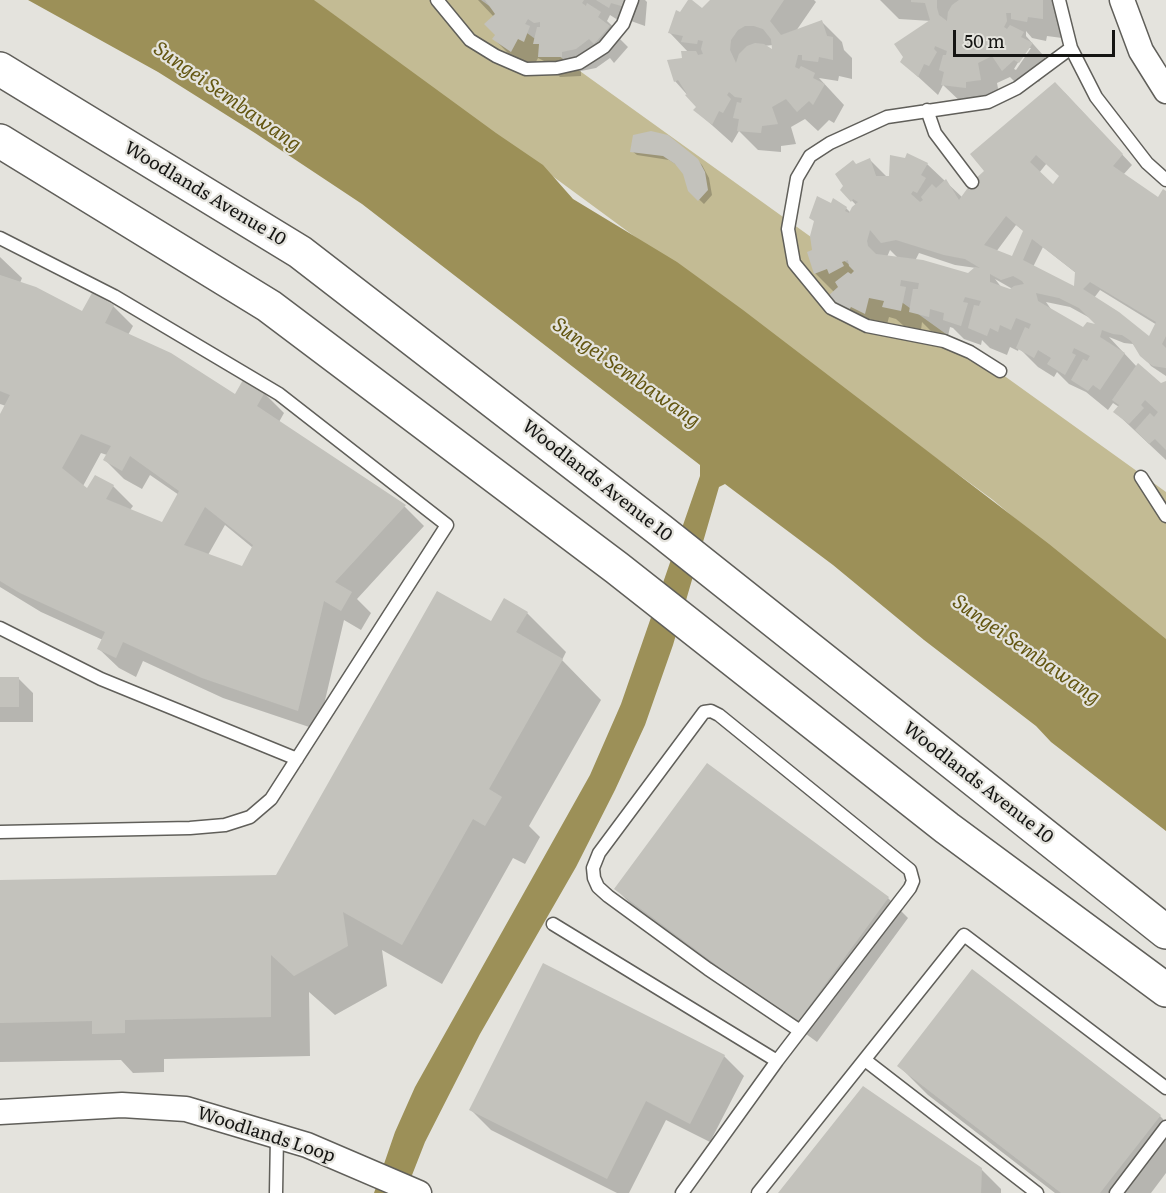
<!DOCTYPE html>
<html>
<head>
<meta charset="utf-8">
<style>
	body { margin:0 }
	#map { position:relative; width:1166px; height:1193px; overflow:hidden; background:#e4e3dd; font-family:Literata,serif }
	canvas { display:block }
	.scale { position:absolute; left:953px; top:30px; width:162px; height:27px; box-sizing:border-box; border:3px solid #151513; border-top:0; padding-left:8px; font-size:18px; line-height:21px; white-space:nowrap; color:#151513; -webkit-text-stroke:4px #e4e3dd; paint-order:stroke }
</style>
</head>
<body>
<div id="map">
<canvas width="1166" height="1193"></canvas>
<div class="scale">50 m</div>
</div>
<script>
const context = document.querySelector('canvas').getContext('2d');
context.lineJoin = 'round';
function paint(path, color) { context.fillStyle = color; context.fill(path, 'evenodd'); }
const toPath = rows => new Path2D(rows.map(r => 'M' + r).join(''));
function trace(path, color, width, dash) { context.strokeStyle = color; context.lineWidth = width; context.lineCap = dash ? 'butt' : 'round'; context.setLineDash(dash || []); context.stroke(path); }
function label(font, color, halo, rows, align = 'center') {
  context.font = font + ' Literata,serif'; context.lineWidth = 4.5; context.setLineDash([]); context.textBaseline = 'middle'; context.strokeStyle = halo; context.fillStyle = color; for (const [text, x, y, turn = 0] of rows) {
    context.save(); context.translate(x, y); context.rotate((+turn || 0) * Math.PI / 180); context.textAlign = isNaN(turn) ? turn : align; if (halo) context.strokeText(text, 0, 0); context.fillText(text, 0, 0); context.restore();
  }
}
paint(toPath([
	[313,0,481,0,1166,492,1166,645,993,500]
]), '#c3bb94');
paint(toPath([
	[28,0,314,0,496,133,543,165,573,199,677,262,743,310,1049,544,1166,639,1166,831,1051,742,1036,726,924,640,833,565,725,484,719,487,673,645,645,725,615,790,576,867,480,1034,425,1142,405,1193,374,1193,395,1132,415,1087,590,775,621,704,700,476,700,465,362,204,255,133,158,72]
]), '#9c9058');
paint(toPath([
	[478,0,645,0,647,2,645,26,631,21,629,27,610,15,607,21,620,33,618,37,628,47,614,63,610,58,596,68,581,71,581,76,560,77,544,61,538,58,531,71,514,59,494,39,497,35,494,17],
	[712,0,814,0,816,2,796,31,822,22,842,42,844,50,852,58,852,79,839,76,838,81,819,78,844,105,834,123,829,120,818,131,805,119,791,127,796,144,781,146,781,152,758,150,739,131,732,143,695,110,698,107,675,81,683,59,689,53,670,33,681,14,702,10],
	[773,45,774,52,764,46],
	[880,0,1054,0,1062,17,1062,38,1047,36,1046,41,1032,38,1026,31,1026,36,1051,64,1039,82,1034,79,1023,90,1010,77,997,83,1000,99,963,104,943,85,938,95,902,62,931,21,899,19],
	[1027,48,1031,48,1016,70,1014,69],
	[1065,93,1132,165,1123,175,1158,199,1166,193,1166,376,1151,366,1133,344,1124,343,1109,337,1137,367,1161,384,1166,383,1166,460,1115,412,1119,407,1113,403,1108,410,1086,392,1069,384,1057,372,1054,377,1038,367,1019,348,1018,351,1010,347,1007,355,990,348,982,340,981,345,964,339,953,328,950,327,948,336,931,331,922,322,921,330,904,326,896,319,889,317,885,332,850,316,830,296,834,292,815,273,814,251,831,205,846,208,851,213,856,205,842,190,857,166,870,160,888,178,927,164,963,198],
	[1047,163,1060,176,1053,186,1039,173],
	[1016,225,1024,231,1013,258,996,252],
	[1043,247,1076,273,1076,289,1033,267],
	[890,250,898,258,887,257],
	[919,253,955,265,976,268,969,275,915,261],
	[995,279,1016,291,1002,288],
	[1100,290,1157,325,1150,338,1094,298],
	[1046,302,1070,307,1090,318,1101,327,1084,329,1053,312],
	[632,151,697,160,702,165,709,178,712,195,704,204,689,190,685,173,680,167,669,160,637,155],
	[0,257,22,278,20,283,83,313,113,306,133,326,128,335,235,396,264,393,284,413,279,422,405,507,424,526,357,599,371,613,361,630,344,620,318,730,223,698,143,661,136,677,119,668,99,649,103,640,41,612,0,587,0,417,6,406,0,404],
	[101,453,107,455,105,460,124,479,142,489,150,475,179,495,163,524,130,510,133,506,113,486,88,490,83,486],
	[225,525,253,548,242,568,208,555],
	[527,613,566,652,562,660,601,700,529,826,540,837,525,864,513,858,442,984,382,950,387,986,335,1015,309,992,310,1056,164,1059,164,1072,133,1073,121,1060,0,1062,0,882,276,877,492,623],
	[18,678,33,693,33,722,0,722,0,679],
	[616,889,888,898,908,918,817,1042,636,909],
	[724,1056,744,1076,710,1142,666,1120,629,1193,617,1193,491,1130,471,1110],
	[899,1066,1160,1116,1166,1122,1166,1173,1151,1193,1055,1193,928,1095],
	[981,1169,1001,1189,1001,1193,780,1193]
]), '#0003');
paint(toPath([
	[485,0,584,0,582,3,586,6,587,3,601,12,598,17,610,26,594,44,589,39,576,49,562,52,562,57,538,57,539,44,533,44,537,27,540,27,540,22,534,23,528,19,525,24,530,26,524,42,518,39,511,52,492,39,495,35,484,24,495,14],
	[596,0,626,0,625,7,611,3,609,8],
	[688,0,692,0,702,8,710,0,784,0,770,21,781,35,822,20,827,36,833,37,833,60,819,57,818,62,802,60,802,55,798,55,795,67,799,69,801,66,815,73,813,78,825,84,813,105,809,101,797,112,786,99,772,107,778,124,762,126,761,133,737,131,739,119,733,118,737,102,741,103,742,98,735,97,729,92,727,95,731,99,723,113,719,111,712,125,693,110,696,107,685,95,687,94,678,80,674,82,667,60,682,58,681,51,696,51,698,55,703,54,701,49,703,41,698,40,697,44,681,42,683,36,668,33,676,10,680,12],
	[745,26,754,26,763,29,771,39,772,49,764,44,755,43,747,46,739,54,736,63,730,50,731,40,738,30],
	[911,0,937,0,937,8,939,15,947,21,948,12,952,5,959,0,1043,0,1043,19,1028,17,1027,22,1011,19,1011,13,1006,13,1007,21,1004,27,1007,29,1010,25,1024,32,1021,37,1033,43,1019,63,1014,60,1002,71,992,56,978,63,981,80,966,82,966,88,941,85,944,72,939,70,943,55,946,55,947,51,935,46,934,49,937,52,929,66,924,64,918,77,900,62,903,57,894,44,930,20,925,3,911,2],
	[1055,82,1123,154,1113,166,1158,197,1163,189,1166,191,1166,336,1162,344,1166,348,1166,368,1153,366,1147,362,1140,356,1131,341,1122,335,1113,334,1102,330,1100,337,1125,353,1100,390,1093,385,1088,391,1071,380,1083,359,1087,361,1090,356,1074,348,1072,353,1076,355,1065,375,1047,364,1051,358,1038,350,1034,358,1016,348,1025,327,1029,329,1031,324,1016,318,1011,330,1000,325,998,332,990,328,987,336,968,328,974,305,979,306,981,301,965,297,963,302,968,303,961,326,943,320,944,313,930,309,929,317,909,312,913,289,918,289,919,283,901,280,900,286,906,287,901,311,882,307,884,301,869,298,865,314,851,307,848,312,828,296,838,287,835,282,848,272,851,274,854,271,849,266,848,260,842,262,844,266,829,274,827,269,814,274,807,252,812,250,810,236,814,221,809,218,817,196,831,203,833,198,847,207,845,211,849,213,852,207,858,202,853,199,851,202,840,190,843,186,835,174,853,160,856,164,870,158,876,176,889,176,890,155,905,158,907,153,928,163,921,175,926,178,917,193,913,191,911,194,920,202,923,200,921,197,932,184,936,188,946,179,959,200,972,182,984,171,970,154],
	[1036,155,1059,176,1053,184,1030,162],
	[1006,216,1023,231,1012,256,984,245],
	[870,230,881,243,896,240,944,255,965,259,980,268,975,267,968,273,923,260,876,254,868,246,867,241],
	[1032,239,1075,272,1074,286,1023,260],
	[990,274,1001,280,1013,276,1022,281,1024,284,1014,286,1010,289,990,282],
	[1090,282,1156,322,1149,336,1119,312,1083,289],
	[1036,293,1059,298,1079,308,1095,324,1087,322,1083,327,1038,301],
	[651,131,668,135,698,159,705,172,708,190,698,201,688,191,683,174,675,164,663,156,630,152,633,135],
	[0,275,36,287,82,311,92,293,114,305,105,323,171,353,235,394,243,380,265,392,257,406,406,505,335,582,352,592,341,611,324,601,298,711,202,678,123,642,116,658,97,649,105,632,20,593,0,581,0,414,10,395,0,391],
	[81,434,111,446,103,460,122,471,130,456,179,491,162,522,106,499,114,485,95,475,87,488,62,468],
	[205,507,253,545,242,566,184,545],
	[1138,363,1161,383,1166,381,1166,450,1155,439,1149,444,1135,430,1150,413,1154,417,1158,412,1145,400,1141,405,1144,408,1129,424,1113,412,1119,405,1112,400],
	[437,591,491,621,504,598,528,612,516,632,563,659,489,789,502,797,485,826,473,819,402,945,343,912,348,946,294,976,271,955,271,1017,125,1020,125,1033,92,1034,92,1021,0,1023,0,880,276,875],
	[0,677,19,677,19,707,0,707],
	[707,763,889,897,796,1024,614,889],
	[543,963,725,1055,690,1124,646,1101,607,1179,469,1110],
	[972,969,1161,1115,1100,1193,1061,1193,897,1066],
	[863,1086,982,1168,981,1193,778,1193]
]), '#c3c2bc');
const lane = toPath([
	[437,0,470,40,496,56,526,69,557,68,579,63,604,47,623,24,632,0],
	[1059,0,1071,48,1096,97,1147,163,1166,180],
	[927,110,935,133,972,182],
	[0,238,114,296,279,394,447,525,271,799,250,817,225,825,190,828,0,832],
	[1000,371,970,352,944,341,867,326,831,308,794,263,788,229,797,178,810,156,830,143,887,117,988,102,1017,88,1071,48],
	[1141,477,1166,516],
	[0,628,101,679,297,759],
	[553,924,777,1061],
	[865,1060,1037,1193],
	[276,1193,277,1136],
	[682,1193,777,1061,800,1031,910,888,913,881,910,870,719,715,711,711,704,712,599,853,593,868,594,878,598,887,608,896,708,969,800,1031],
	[758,1193,964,935,1166,1088],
	[1116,1193,1166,1127]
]);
const street = toPath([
	[1122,0,1141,51,1166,91],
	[0,1112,122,1105,186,1109,307,1145,419,1193]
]);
const primary = toPath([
	[0,69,300,252,660,530,1166,932],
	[0,141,269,306,617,568,947,828,1166,990]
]);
trace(lane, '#605f5a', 15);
trace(street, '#605f5a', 27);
trace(primary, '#605f5a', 36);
trace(lane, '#fff', 12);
trace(street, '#fff', 24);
trace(primary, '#fff', 33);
label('18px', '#151513', '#e4e3dd', [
	["Woodlands Avenue 10",205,194,31],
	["Woodlands Avenue 10",597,481,38],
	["Woodlands Avenue 10",978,783,38],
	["Woodlands Loop",266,1135,18]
]);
label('italic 20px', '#635611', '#e4e3dd', [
	["Sungei Sembawang",227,97,35],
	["Sungei Sembawang",626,373,35],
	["Sungei Sembawang",1026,650,35]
]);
</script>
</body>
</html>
